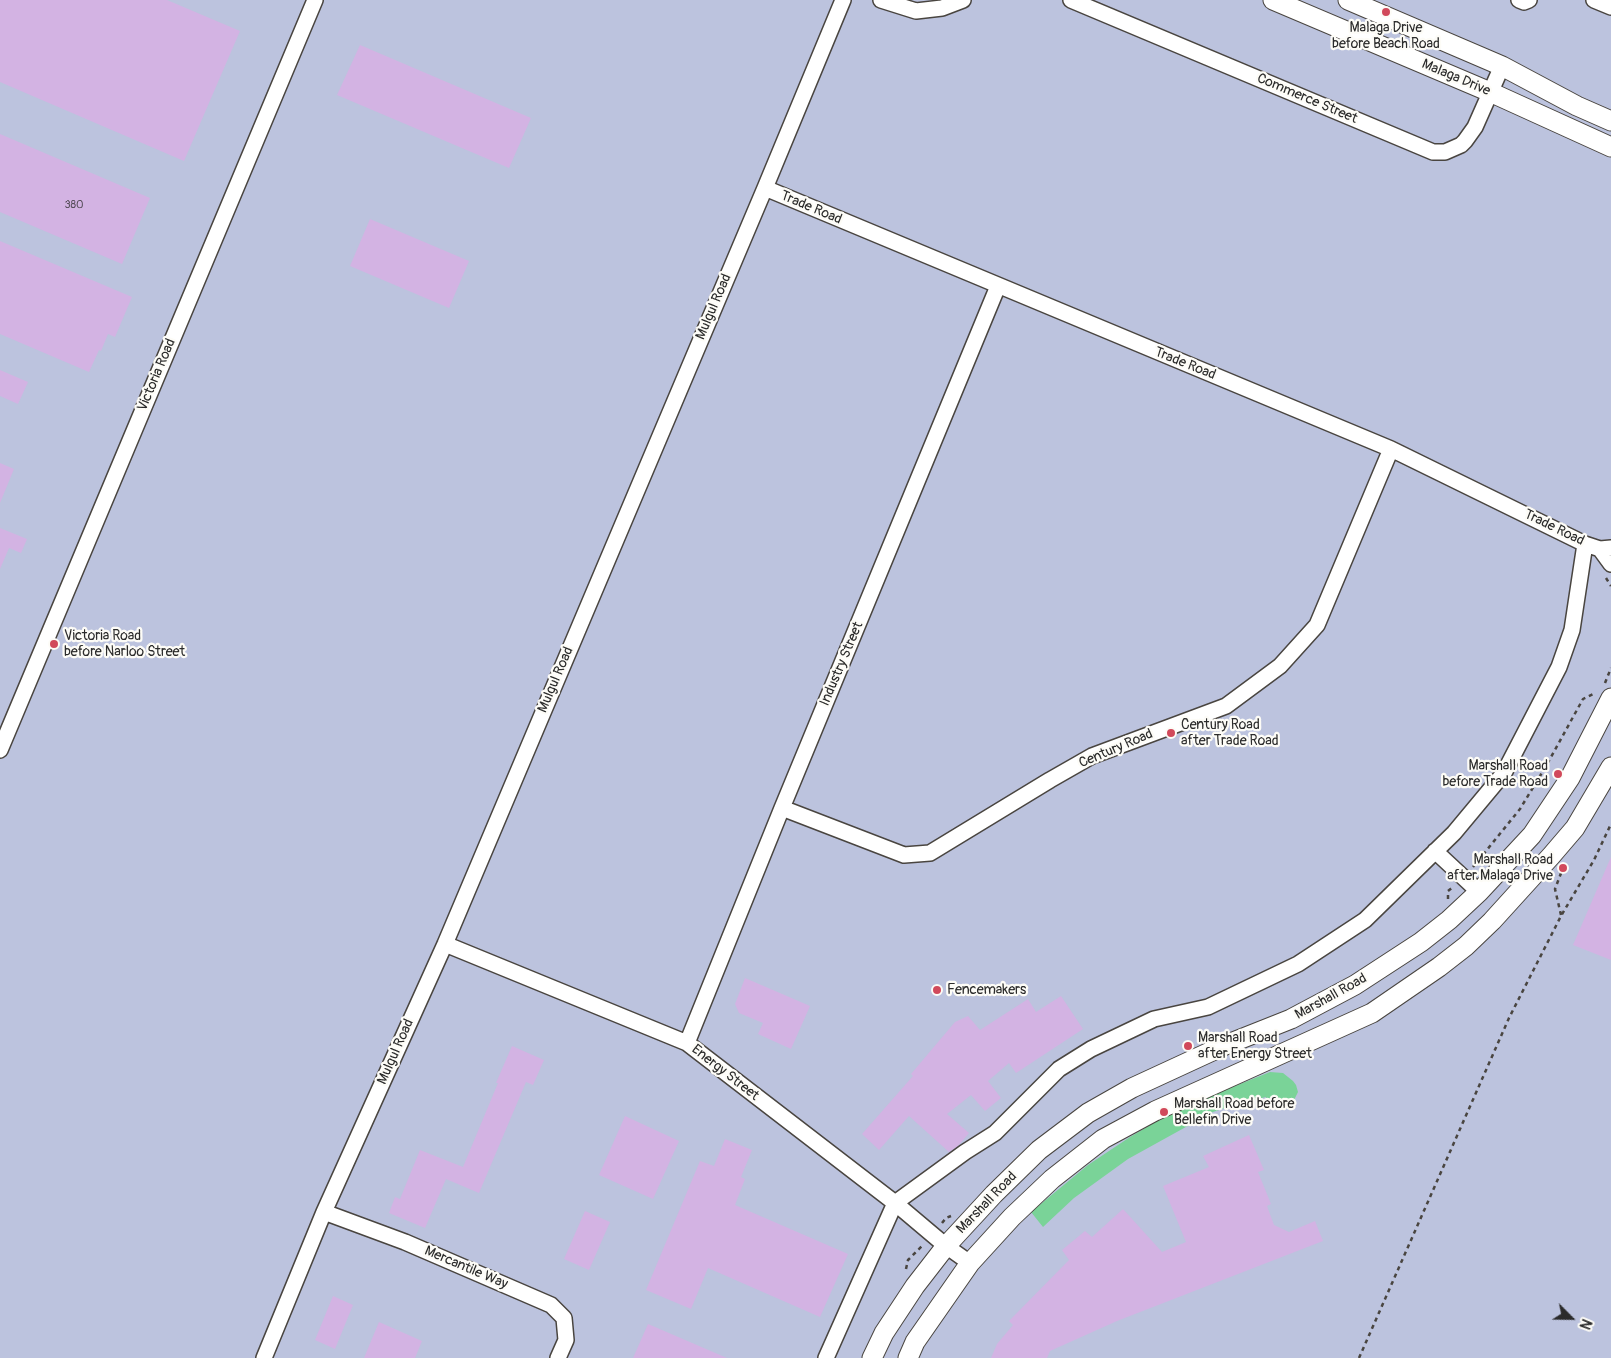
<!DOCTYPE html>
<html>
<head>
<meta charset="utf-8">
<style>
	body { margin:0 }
	#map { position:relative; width:1611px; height:1358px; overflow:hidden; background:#f2daba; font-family:Pangolin,sans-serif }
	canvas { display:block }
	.north { position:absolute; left:1546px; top:1293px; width:50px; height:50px; -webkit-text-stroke:4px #fdfcf7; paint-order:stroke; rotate:113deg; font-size:14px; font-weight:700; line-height:20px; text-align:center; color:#2b2b2b }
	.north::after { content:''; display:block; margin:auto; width:18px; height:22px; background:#2b2b2b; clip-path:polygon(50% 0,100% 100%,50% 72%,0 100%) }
</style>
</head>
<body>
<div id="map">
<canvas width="1611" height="1358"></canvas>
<div class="north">N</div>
</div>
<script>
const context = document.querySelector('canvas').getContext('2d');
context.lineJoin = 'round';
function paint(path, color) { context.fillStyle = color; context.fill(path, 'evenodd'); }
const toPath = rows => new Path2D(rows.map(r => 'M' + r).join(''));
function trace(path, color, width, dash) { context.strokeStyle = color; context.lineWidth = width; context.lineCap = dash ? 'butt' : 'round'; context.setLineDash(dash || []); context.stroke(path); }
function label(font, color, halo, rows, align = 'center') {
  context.font = font + ' Pangolin,sans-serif'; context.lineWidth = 4.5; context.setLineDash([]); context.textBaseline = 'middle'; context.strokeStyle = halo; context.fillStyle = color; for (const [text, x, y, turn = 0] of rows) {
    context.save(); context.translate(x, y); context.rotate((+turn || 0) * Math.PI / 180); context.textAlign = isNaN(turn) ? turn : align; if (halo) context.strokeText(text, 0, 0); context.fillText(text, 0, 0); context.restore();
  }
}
paint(toPath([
	[0,0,1611,0,1611,1358,0,1358]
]), '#bcc3de');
paint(toPath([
	[1270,1072,1283,1073,1293,1081,1296,1085,1298,1092,1292,1104,1279,1109,1271,1109,1266,1097,1234,1105,1213,1112,1128,1159,1074,1198,1043,1227,1031,1212,1088,1165,1130,1137,1162,1118,1200,1100]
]), '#7ad398');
paint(toPath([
	[0,0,167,0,240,31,184,161,0,82],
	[360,45,531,118,509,168,337,95],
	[0,134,150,198,122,264,0,212],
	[370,219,469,261,449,308,350,266],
	[0,241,132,297,115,337,108,334,101,351,99,350,89,372,0,334],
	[0,370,28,382,18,404,0,396],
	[0,463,14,469,0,503],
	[0,528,27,539,21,553,9,548,0,569],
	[1611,857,1611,960,1573,945],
	[745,978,810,1006,791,1049,758,1034,763,1023,739,1013,735,1004],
	[1061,996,1083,1029,1016,1073,1009,1063,988,1081,1001,1098,985,1111,971,1095,947,1114,969,1133,958,1146,949,1152,909,1116,879,1150,862,1134,913,1076,911,1074,955,1022,968,1016,980,1030,1028,999,1036,1012],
	[512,1046,544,1060,533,1085,526,1082,479,1193,446,1179,425,1228,389,1213,395,1197,400,1199,420,1150,463,1167,498,1083,496,1083],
	[625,1116,679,1141,653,1199,599,1175],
	[1249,1135,1264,1170,1258,1172,1271,1204,1267,1206,1274,1225,1289,1232,1315,1221,1323,1241,1117,1321,1050,1351,1047,1358,991,1358,997,1344,1013,1325,1009,1321,1069,1260,1062,1250,1085,1231,1092,1237,1123,1209,1162,1252,1186,1242,1163,1186,1209,1167,1203,1156],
	[725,1139,752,1150,741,1177,745,1179,735,1205,848,1254,820,1317,708,1268,691,1309,646,1290,700,1161,714,1166],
	[585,1211,610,1222,589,1270,564,1259],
	[333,1296,353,1305,335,1349,315,1340],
	[379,1322,422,1341,415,1358,364,1358],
	[648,1324,727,1358,633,1358]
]), '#d3b3e3');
const minor = toPath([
	[881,0,916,11,942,8,963,0],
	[1071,0,1433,152,1445,152,1461,145,1465,141,1475,127,1502,66],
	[1519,0,1524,2,1529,0],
	[1594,0,1611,7],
	[765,188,1391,449,1585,544,1600,549,1611,548],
	[1600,549,1611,564],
	[0,750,315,0],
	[782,808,904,855,930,853,1050,780,1092,756,1226,706,1280,666,1317,625,1391,449],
	[1435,851,1479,892],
	[445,944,687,1043,895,1203,946,1246,970,1263],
	[687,1043,782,808,998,286],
	[324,1212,405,1242,551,1305,564,1318,566,1340,558,1358],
	[264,1358,324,1212,445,944,765,188,843,0],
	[826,1358,895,1203,965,1152,995,1133,1059,1069,1091,1049,1154,1019,1208,1007,1298,964,1365,920,1454,833,1504,773,1559,667,1572,630,1585,544]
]);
const major = toPath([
	[1273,0,1490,92,1611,147],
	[1348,0,1502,66,1577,106,1611,121],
	[872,1358,884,1333,915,1286,946,1246,994,1194,1039,1150,1088,1113,1132,1088,1223,1046,1291,1019,1355,985,1421,942,1449,920,1479,892,1532,835,1570,778,1611,698],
	[908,1358,915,1342,970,1263,1012,1217,1052,1179,1103,1139,1155,1111,1372,1013,1439,967,1466,946,1492,921,1551,856,1575,828,1611,767]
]);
trace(minor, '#494540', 18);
trace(major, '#494540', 21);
trace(toPath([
	[1606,578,1611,586],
	[1605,683,1611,668],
	[1473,867,1520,809,1546,766,1583,699,1595,693],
	[1448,899,1448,891,1453,887],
	[1561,915,1555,889,1563,868],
	[942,1223,946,1218,951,1216],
	[906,1269,908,1260,922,1246],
	[1359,1358,1509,1018,1561,916,1594,860,1611,824]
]), '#494540', 2.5, [4, 4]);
trace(minor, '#fff', 15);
trace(major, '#fff', 19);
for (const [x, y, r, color] of [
	[1386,12,5,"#d1495b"],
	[54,644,5,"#d1495b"],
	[1171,733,5,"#d1495b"],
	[1558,774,5,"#d1495b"],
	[1563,868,5,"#d1495b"],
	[937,990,5,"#d1495b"],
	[1188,1046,5,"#d1495b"],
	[1164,1112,5,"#d1495b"]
]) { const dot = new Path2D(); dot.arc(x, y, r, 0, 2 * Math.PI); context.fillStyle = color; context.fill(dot); trace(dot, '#fdfcf7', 2); }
label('11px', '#554d59', null, [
	["380",74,205]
]);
label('14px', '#2b2b2b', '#fdfcf7', [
	["Malaga Drive",1386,28,"center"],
	["before Beach Road",1386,44,"center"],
	["Victoria Road",64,636],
	["before Narloo Street",64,652],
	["Century Road",1181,725],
	["after Trade Road",1181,741],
	["Marshall Road",1548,766,"right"],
	["before Trade Road",1548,782,"right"],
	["Marshall Road",1553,860,"right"],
	["after Malaga Drive",1553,876,"right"],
	["Fencemakers",947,990],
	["Marshall Road",1198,1038],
	["after Energy Street",1198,1054],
	["Marshall Road before",1174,1104],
	["Bellefin Drive",1174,1120]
], 'left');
label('14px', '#2b2b2b', '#fdfcf7', [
	["Malaga Drive",1456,78,23],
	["Commerce Street",1307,99,23],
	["Trade Road",811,208,23],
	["Mulgul Road",714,307,-67],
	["Trade Road",1185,364,22],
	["Victoria Road",157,375,-67],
	["Trade Road",1554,528,26],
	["Industry Street",842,664,-67],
	["Mulgul Road",556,680,-67],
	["Century Road",1116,749,-23],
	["Marshall Road",1331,997,-29],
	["Mulgul Road",396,1052,-66],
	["Energy Street",725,1073,38],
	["Marshall Road",987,1203,-46],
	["Mercantile Way",466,1268,23]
]);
</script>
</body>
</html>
